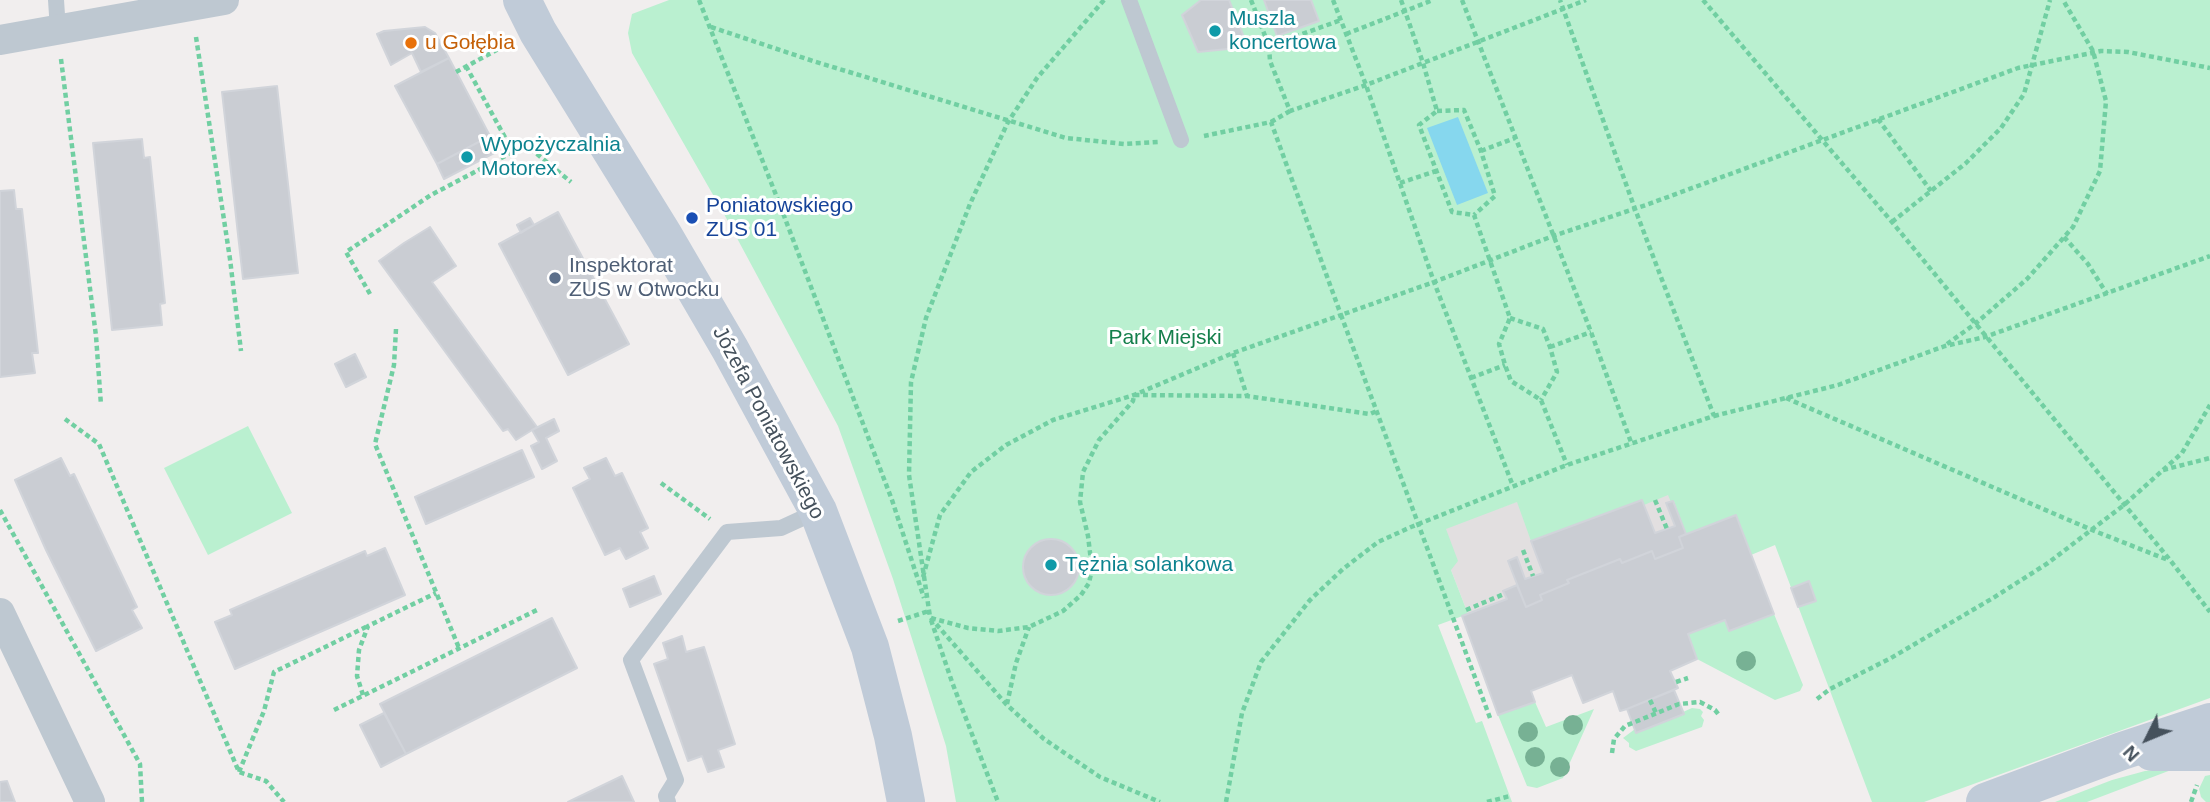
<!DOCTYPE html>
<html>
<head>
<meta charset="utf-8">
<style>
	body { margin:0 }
	#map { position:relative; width:2210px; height:802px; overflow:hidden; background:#f1eeee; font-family:Helvetica,sans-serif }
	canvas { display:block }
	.north { position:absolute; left:2112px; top:704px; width:70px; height:70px; -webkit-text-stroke:5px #fff; paint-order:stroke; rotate:227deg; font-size:19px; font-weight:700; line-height:28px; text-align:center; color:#45515c }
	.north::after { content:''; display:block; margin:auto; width:24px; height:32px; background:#45515c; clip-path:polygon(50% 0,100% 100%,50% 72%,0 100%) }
</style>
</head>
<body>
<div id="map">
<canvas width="2210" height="802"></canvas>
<div class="north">N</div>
</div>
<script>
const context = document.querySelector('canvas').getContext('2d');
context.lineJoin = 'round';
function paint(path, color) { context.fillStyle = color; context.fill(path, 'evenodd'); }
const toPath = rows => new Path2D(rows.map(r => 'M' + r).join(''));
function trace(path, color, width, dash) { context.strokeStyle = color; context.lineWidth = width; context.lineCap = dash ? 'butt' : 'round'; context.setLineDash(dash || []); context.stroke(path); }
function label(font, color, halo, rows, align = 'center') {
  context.font = font + ' Helvetica,sans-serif'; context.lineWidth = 6; context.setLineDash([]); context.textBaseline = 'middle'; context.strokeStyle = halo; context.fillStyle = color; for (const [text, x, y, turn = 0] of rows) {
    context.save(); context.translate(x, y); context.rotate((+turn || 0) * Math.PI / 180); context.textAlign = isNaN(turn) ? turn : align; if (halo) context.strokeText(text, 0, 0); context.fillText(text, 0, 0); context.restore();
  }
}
paint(toPath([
	[1729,424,1736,515,1686,534,1673,501,1667,504,1675,526,1655,533,1641,500,1532,541,1543,573,1525,579,1508,561,1517,585,1504,591,1507,599,1468,614,1451,570,1445,528]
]), '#e2dfe0');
paint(toPath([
	[669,0,2210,0,2210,698,1924,802,1872,802,1775,545,1751,555,1735,515,1686,534,1674,501,1671,502,1668,495,1644,505,1641,500,1531,541,1517,502,1446,529,1458,561,1451,570,1468,614,1438,625,1476,723,1482,721,1512,802,956,802,946,746,893,579,838,426,724,214,632,53,628,33,632,14],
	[248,426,292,513,208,555,164,468],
	[1774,614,1803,685,1800,691,1775,700,1697,659,1688,634,1725,620,1729,631],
	[1535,702,1546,727,1594,709,1563,778,1537,788,1527,786,1498,715],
	[1692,708,1700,709,1703,712,1701,716,1704,720,1702,727,1636,751,1629,747,1629,743,1623,738,1635,729,1637,732,1683,715,1683,712],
	[2179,767,2087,802,2055,802,2112,780,2145,771],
	[2210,775,2210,802,2206,802,2201,797,2199,789,2205,776]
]), '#baf0d0');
paint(toPath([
	[1458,117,1488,193,1457,205,1427,128]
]), '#86d7ee');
const building = toPath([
	[1201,0,1229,0,1248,47,1198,52,1182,15,1201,0],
	[1264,0,1311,0,1319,21,1277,36,1264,0],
	[425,27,435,33,449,58,421,72,412,53,391,65,377,34,384,31,425,27],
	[449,58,490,136,437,164,395,86,449,58],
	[277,86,298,273,243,279,222,92,277,86],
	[490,136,498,151,444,179,437,164,490,136],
	[142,139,144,158,150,157,165,303,160,304,162,325,112,330,93,143,142,139],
	[14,190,16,209,22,209,38,353,32,353,35,373,0,377,0,191,14,190],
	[558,212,629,344,568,375,499,244,558,212],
	[530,218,534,225,521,233,517,225,530,218],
	[430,227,456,266,432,282,537,427,516,440,508,429,503,431,379,261,404,243,430,227],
	[355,354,366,377,346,387,335,364,355,354],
	[554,419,559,431,546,438,557,461,542,469,531,446,539,442,532,430,554,419],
	[522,450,534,477,426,524,415,497,522,450],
	[61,458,70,476,74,474,137,607,132,610,142,628,96,651,46,550,15,480,61,458],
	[606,458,615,476,622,473,648,528,640,532,648,548,626,559,620,548,605,555,573,488,590,479,584,468,606,458],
	[1642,500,1655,533,1675,526,1666,503,1673,501,1686,534,1679,537,1683,548,1655,559,1652,551,1622,563,1620,559,1567,580,1569,583,1540,595,1542,600,1526,607,1508,561,1517,557,1525,579,1543,573,1531,541,1642,500],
	[1736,515,1774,614,1729,631,1725,620,1688,634,1697,659,1670,671,1678,688,1627,709,1620,711,1613,691,1583,703,1572,675,1531,691,1535,702,1498,715,1462,616,1507,599,1503,591,1517,585,1526,607,1542,600,1540,595,1569,583,1567,580,1620,559,1622,563,1652,551,1655,559,1683,548,1679,537,1736,515],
	'1023 567a28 28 0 1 1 56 0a28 28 0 1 1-56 0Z',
	[385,548,405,595,235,669,215,622,232,615,230,610,365,551,367,556,385,548],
	[654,576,661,594,630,607,623,589,654,576],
	[1809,581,1816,601,1798,607,1791,588,1809,581],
	[552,618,577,668,406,754,380,704,552,618],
	[682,636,686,652,704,647,735,744,718,750,724,767,708,772,702,756,688,761,654,664,668,659,663,643,682,636],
	[1674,690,1684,714,1636,733,1627,709,1674,690],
	[384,713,406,754,381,767,360,725,384,713],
	[622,776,634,802,568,802,622,776],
	[7,781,15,802,0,802,0,782,7,781]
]);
paint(building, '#cacdd3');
trace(building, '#d1d4da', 2);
trace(toPath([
	[699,0,778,200,892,500,924,598],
	[1104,0,1037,78,1008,122,970,204,926,318,911,382,909,475,930,617,1006,704,1044,739,1100,777,1160,802],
	[1251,0,1269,46,1341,20],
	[1333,0,1366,85,1434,282,1513,486],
	[1401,0,1405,11,1433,0],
	[1462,0,1591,332,1632,445],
	[1703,0,1892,222,2170,560,2210,612],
	[711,27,813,61,1066,138,1124,144,1158,142],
	[1346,34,1405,11,1423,63,1437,111,1419,125,1452,212,1474,215,1510,318,1499,344,1505,365,1511,381,1541,400,1567,465],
	[196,37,230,259,241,351],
	[1269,46,1270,61,1290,111,1366,85,1586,0],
	[61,59,96,336,101,405],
	[466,66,513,152],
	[456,72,504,46],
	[1437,111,1464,110,1481,151,1495,196,1474,215],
	[1878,119,1931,191],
	[1271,122,1290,111],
	[1481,151,1515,138],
	[1400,183,1436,171],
	[1892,222,1966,163,2001,128,2024,94,2050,0],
	[2064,237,2088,264,2107,294],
	[370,294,346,252,431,195,526,145,571,182],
	[1510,318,1543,329,1550,347,1557,372,1541,400],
	[396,329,394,365,375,444,459,648],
	[1947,344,1975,324,2027,279,2073,227,2100,171,2106,101,2093,51,2063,0],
	[1550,347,1591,332],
	[1233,353,1247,396],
	[1471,378,1505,365],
	[1786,398,2092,530,2168,560],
	[1714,416,1838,385,1945,346,1985,337,2210,256],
	[65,419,99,444,239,772,266,781,284,802],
	[2163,470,2210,458],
	[661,483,710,519],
	[1655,500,1667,529],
	[0,510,140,764,142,802],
	[1523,550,1533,576],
	[923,577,940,515,971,472,1006,445,1053,420,1134,395,1233,353,1341,315,1271,122,1204,136],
	[1466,610,1504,594],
	[931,618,968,628,998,631,1029,627,1063,611,1081,595,1089,583,1092,569,1088,536,1080,502,1083,472,1099,440,1133,401,1134,395,1247,396,1370,414,1377,411],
	[931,620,952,682,998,802],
	[898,621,929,611],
	[1676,682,1688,678],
	[363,695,357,676,359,650,368,626,436,593],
	[1817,699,1830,689,1891,658,1993,598,2048,563,2124,505,2182,453,2210,405],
	[1650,700,1656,713],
	[1007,704,1016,663,1029,627],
	[334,710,537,610],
	[1490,718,1341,315,1434,282,1553,236,1646,205,2018,68,2101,51,2128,52,2210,68],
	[1612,753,1614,739,1625,726,1679,704,1700,702,1715,710,1719,715],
	[239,772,264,711,274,672,368,626],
	[1226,802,1242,713,1261,662,1310,600,1343,569,1378,542,1411,527,1567,465,1714,416,1635,209,1560,0],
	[1487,802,1510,796],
	[2191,802,2197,785]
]), '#71cfa2', 4.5, [5, 3.5]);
trace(toPath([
	[56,0,58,30],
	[1129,0,1181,140],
	[668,802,666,796,676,780,631,660,727,532,781,528,818,511]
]), '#bec8d1', 16);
trace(toPath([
	[0,40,224,0],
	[0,613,90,802]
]), '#bec8d1', 30);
trace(toPath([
	[522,0,538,32,664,236,730,349,818,511,870,647,893,736,906,802],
	[2152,752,2210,752],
	[1985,802,2122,751,2210,722]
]), '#c0cbd8', 38);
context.fillStyle = '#77b194';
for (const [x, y] of [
	[1746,661],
	[1573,725],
	[1528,732],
	[1535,757],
	[1560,767]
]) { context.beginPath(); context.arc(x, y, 10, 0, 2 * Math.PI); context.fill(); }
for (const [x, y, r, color] of [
	[1215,31,7,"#0f9aa8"],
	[411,43,7,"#e8710a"],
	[467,157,7,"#0f9aa8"],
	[692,218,7,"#1a4fb4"],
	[555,278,7,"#5c6f8a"],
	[1051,565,7,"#0f9aa8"]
]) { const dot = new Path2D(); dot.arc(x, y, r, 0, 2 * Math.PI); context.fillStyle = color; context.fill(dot); trace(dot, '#fff', 2.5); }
label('21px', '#0d838f', '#fff', [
	["Muszla",1229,19],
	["koncertowa",1229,43],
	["Wypożyczalnia",481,145],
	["Motorex",481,169],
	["Tężnia solankowa",1065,565]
], 'left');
label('21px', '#c56008', '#fff', [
	["u Gołębia",425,43]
], 'left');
label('21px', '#164399', '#fff', [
	["Poniatowskiego",706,206],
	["ZUS 01",706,230]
], 'left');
label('21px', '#4e5e75', '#fff', [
	["Inspektorat",569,266],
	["ZUS w Otwocku",569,290]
], 'left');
label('21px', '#147f4b', '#fff', [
	["Park Miejski",1165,338]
]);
label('21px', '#45515c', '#fff', [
	["Józefa Poniatowskiego",768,423,62]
]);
</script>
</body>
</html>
